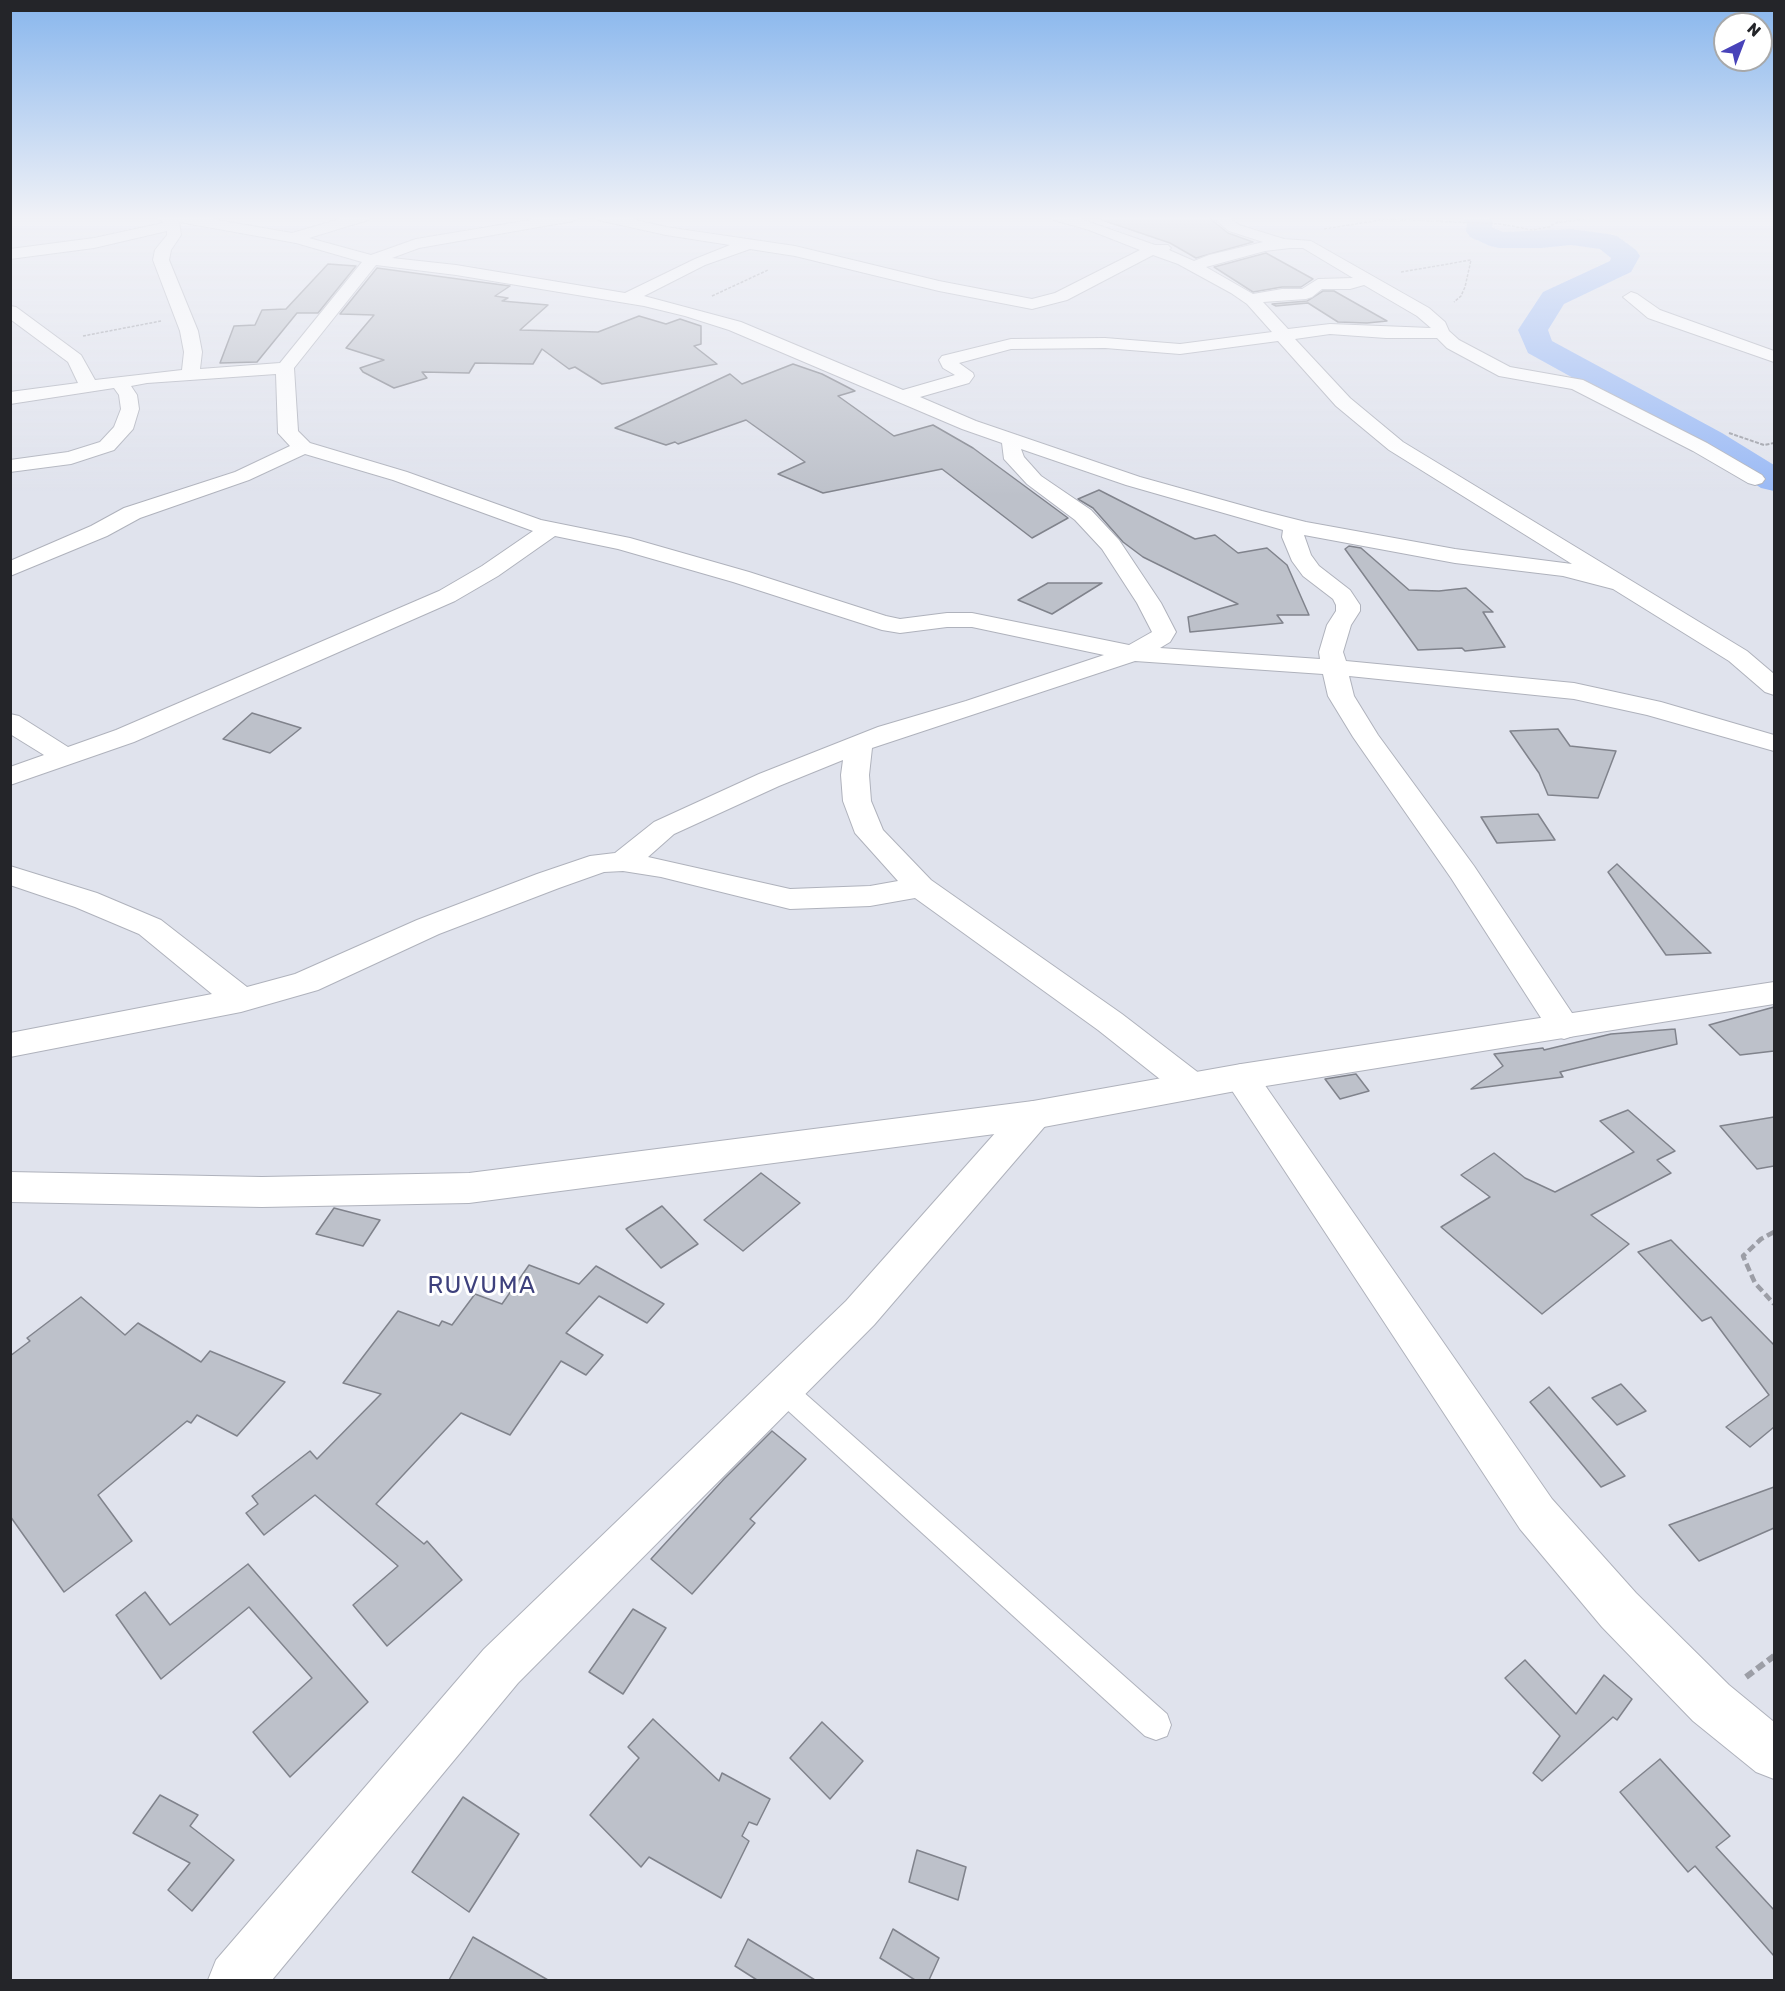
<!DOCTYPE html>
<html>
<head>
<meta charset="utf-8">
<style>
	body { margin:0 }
	#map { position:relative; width:1785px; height:1991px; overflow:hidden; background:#e0e3ed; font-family:Rubik,sans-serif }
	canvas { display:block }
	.frame { position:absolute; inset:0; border:12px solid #242529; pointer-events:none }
	.north { position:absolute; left:1713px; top:12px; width:60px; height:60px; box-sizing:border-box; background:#fff; border:2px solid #a7a8a9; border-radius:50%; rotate:42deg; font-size:16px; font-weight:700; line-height:24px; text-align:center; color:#242529 }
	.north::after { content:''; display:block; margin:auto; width:21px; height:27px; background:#4843b9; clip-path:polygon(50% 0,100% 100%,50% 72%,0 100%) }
</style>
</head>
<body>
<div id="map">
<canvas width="1785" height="1991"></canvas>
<div class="frame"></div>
<div class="north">N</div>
</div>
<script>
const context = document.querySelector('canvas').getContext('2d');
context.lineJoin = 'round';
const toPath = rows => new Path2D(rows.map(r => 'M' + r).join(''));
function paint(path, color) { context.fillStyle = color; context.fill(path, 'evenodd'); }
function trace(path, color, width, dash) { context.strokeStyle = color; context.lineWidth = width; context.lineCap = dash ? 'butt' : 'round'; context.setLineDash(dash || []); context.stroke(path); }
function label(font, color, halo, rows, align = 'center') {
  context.font = font + ' Rubik,sans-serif'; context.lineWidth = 6; context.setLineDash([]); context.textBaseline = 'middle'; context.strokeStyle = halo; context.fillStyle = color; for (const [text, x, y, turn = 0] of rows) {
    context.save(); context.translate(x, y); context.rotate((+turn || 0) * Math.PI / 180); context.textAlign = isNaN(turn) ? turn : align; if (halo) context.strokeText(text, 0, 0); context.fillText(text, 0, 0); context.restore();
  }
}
paint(toPath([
	[1462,217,1489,217,1493,223,1492,227,1503,232,1571,229,1608,234,1617,236,1636,250,1640,256,1631,272,1564,304,1548,330,1552,341,1722,433,1774,465,1774,491,1761,488,1698,447,1528,353,1518,330,1543,292,1610,261,1611,258,1600,249,1571,245,1541,248,1499,248,1490,246,1470,237,1466,231,1467,224,1462,217]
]), '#99b9f5');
const building = toPath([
	[1102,217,1208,217,1228,233,1253,242,1196,258,1170,243,1102,220,1102,217],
	[1266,253,1313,279,1301,287,1282,287,1253,292,1214,267,1266,253],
	[328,264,356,266,318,313,297,313,257,362,220,363,234,326,255,325,262,310,286,309,328,264],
	[377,268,510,286,495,296,508,298,502,301,548,305,520,330,598,332,639,316,666,324,680,319,701,326,701,344,694,346,717,364,602,384,575,367,569,369,542,349,533,364,475,363,469,373,422,372,427,378,394,388,363,372,360,368,384,360,346,348,374,315,340,314,377,268],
	[1323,291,1334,291,1387,321,1367,323,1338,322,1308,303,1276,306,1272,304,1307,301,1323,291],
	[793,364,822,374,855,391,838,396,894,436,933,425,973,448,1068,518,1032,538,942,469,823,493,778,474,805,462,746,420,678,444,675,442,666,445,615,428,730,374,742,384,793,364],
	[1099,490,1195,539,1215,535,1238,553,1267,548,1287,565,1309,615,1277,615,1283,623,1190,632,1188,617,1238,604,1143,557,1123,542,1093,508,1078,499,1099,490],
	[1349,546,1361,548,1409,590,1439,591,1466,588,1493,612,1483,612,1505,647,1465,651,1462,648,1418,650,1345,549,1349,546],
	[1048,583,1102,583,1052,614,1018,600,1048,583],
	[252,713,301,728,270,753,223,739,252,713],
	[1558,729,1570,746,1616,751,1598,798,1548,795,1539,773,1510,731,1558,729],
	[1538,814,1555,840,1497,843,1481,817,1538,814],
	[1617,864,1711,953,1666,955,1608,872,1617,864],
	[1774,1007,1774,1051,1740,1055,1709,1025,1774,1007],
	[1675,1029,1677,1044,1560,1072,1563,1077,1471,1089,1503,1066,1494,1054,1543,1048,1544,1050,1611,1034,1675,1029],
	[1356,1074,1369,1091,1340,1099,1325,1079,1356,1074],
	[1628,1110,1675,1151,1657,1160,1671,1173,1591,1215,1629,1244,1542,1314,1441,1227,1490,1197,1461,1175,1494,1153,1525,1178,1555,1192,1634,1152,1600,1121,1628,1110],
	[1774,1117,1774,1166,1757,1169,1720,1126,1774,1117],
	[761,1173,800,1203,743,1251,704,1220,761,1173],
	[662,1206,698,1244,661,1268,626,1229,662,1206],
	[334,1208,380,1220,363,1246,316,1234,334,1208],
	[1671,1240,1774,1345,1774,1427,1750,1447,1726,1427,1769,1395,1711,1317,1702,1321,1638,1252,1671,1240],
	[529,1265,579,1284,596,1266,664,1304,647,1323,599,1296,566,1333,603,1355,586,1375,561,1361,510,1435,461,1413,376,1504,424,1544,427,1541,462,1580,387,1646,353,1605,398,1566,315,1495,264,1535,246,1513,258,1504,252,1496,310,1451,317,1459,381,1394,343,1383,398,1311,439,1326,442,1321,452,1325,475,1294,502,1304,529,1265],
	[81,1297,125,1335,138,1323,201,1362,210,1351,285,1382,237,1436,197,1415,191,1423,187,1421,98,1495,132,1541,64,1592,10,1516,10,1356,30,1341,27,1338,81,1297],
	[1621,1384,1646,1411,1617,1425,1592,1398,1621,1384],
	[1549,1387,1625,1476,1601,1487,1530,1402,1549,1387],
	[772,1431,806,1459,750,1519,755,1523,692,1594,651,1559,724,1479,772,1431],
	[1774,1487,1774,1528,1699,1561,1669,1525,1774,1487],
	[248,1564,368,1702,290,1777,253,1732,312,1678,249,1607,161,1679,116,1615,145,1592,170,1625,248,1564],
	[633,1609,666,1628,623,1694,589,1672,633,1609],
	[1525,1660,1576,1714,1604,1675,1632,1699,1617,1720,1613,1717,1542,1781,1533,1773,1560,1736,1505,1678,1525,1660],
	[653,1719,719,1781,722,1773,770,1799,757,1825,749,1822,742,1836,749,1841,721,1898,649,1857,641,1867,590,1815,639,1758,628,1747,653,1719],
	[822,1722,863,1761,830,1799,790,1758,822,1722],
	[1660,1759,1730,1836,1716,1847,1774,1910,1774,1956,1695,1866,1688,1872,1620,1792,1660,1759],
	[160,1795,198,1815,190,1826,234,1860,192,1911,168,1890,190,1863,133,1833,160,1795],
	[463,1797,519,1834,469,1912,412,1872,463,1797],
	[917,1850,966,1867,958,1900,909,1882,917,1850],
	[893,1929,939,1958,929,1980,915,1980,880,1958,893,1929],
	[473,1937,548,1980,449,1980,473,1937],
	[748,1939,815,1980,757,1980,735,1966,748,1939]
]);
paint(building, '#bdc1ca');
trace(building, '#80838c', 1.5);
const lane = toPath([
	[783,1379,792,1382,1167,1714,1171,1725,1167,1736,1156,1740,1145,1736,774,1398,770,1390,774,1382,783,1379]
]);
const street = toPath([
	[158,217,200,217,292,233,347,217,370,217,368,220,309,238,371,255,416,239,548,217,580,217,573,221,419,248,392,258,456,265,625,293,695,259,730,245,666,235,598,220,596,217,623,217,666,227,795,246,939,281,1032,299,1055,293,1140,250,1089,230,1054,220,1052,217,1075,217,1155,245,1168,245,1171,248,1169,250,1194,261,1209,255,1263,242,1229,231,1212,217,1228,217,1239,225,1284,239,1311,241,1429,308,1445,322,1449,331,1459,340,1510,367,1583,380,1707,443,1762,475,1765,479,1762,483,1755,485,1748,483,1693,451,1572,389,1499,376,1447,348,1437,338,1386,338,1330,334,1295,339,1350,398,1403,442,1747,651,1774,674,1774,695,1765,692,1729,661,1613,589,1563,576,1455,563,1304,535,1311,555,1319,566,1350,590,1360,605,1360,611,1351,625,1343,652,1346,661,1574,683,1661,702,1774,735,1774,751,1647,715,1574,699,1349,676,1354,696,1378,735,1474,866,1576,1019,1581,1027,1576,1035,1564,1039,1552,1035,1451,878,1353,737,1328,696,1323,674,1135,661,872,748,869,775,871,801,883,830,931,880,1122,1014,1204,1077,1210,1086,1204,1095,1192,1099,1180,1095,1098,1030,915,898,870,906,790,909,661,877,623,871,604,872,559,888,439,934,318,990,241,1012,10,1057,10,1033,212,994,139,934,75,907,10,885,10,866,97,893,161,920,247,987,295,974,417,920,537,874,590,856,615,853,654,822,759,774,878,727,966,701,1104,655,972,627,947,627,900,633,882,630,733,582,618,549,555,536,498,576,455,601,134,742,10,785,10,767,44,755,10,734,10,714,19,716,68,747,116,730,439,591,482,566,533,531,393,480,305,454,249,480,140,518,107,536,10,576,10,561,91,526,124,508,235,472,290,446,278,433,276,374,147,383,131,386,137,395,139,409,133,429,114,450,71,464,10,472,10,460,68,452,100,442,114,427,121,409,119,395,114,388,10,404,10,392,78,383,68,362,10,319,10,306,16,307,81,355,95,380,182,370,184,352,180,331,153,260,155,250,167,235,167,231,94,248,10,259,10,249,94,238,163,223,158,217],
	[179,222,296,243,362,262,280,363,200,369,202,352,198,331,169,260,171,250,181,235,179,222],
	[1290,248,1303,248,1353,278,1318,279,1302,289,1282,289,1253,294,1206,267,1265,251,1290,248],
	[750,249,795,256,939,291,1032,309,1067,300,1153,255,1178,264,1231,293,1247,304,1272,332,1180,344,1105,338,1011,339,942,356,939,360,943,368,955,375,903,390,741,322,644,296,705,265,750,249],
	[376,265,456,275,644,306,685,316,729,330,962,429,1002,443,1004,459,1027,484,1075,520,1102,549,1137,603,1152,632,1129,645,972,613,947,613,900,619,886,616,749,572,630,538,541,520,407,472,310,443,298,431,294,368,376,265],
	[1364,285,1417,316,1431,328,1330,324,1288,329,1263,302,1306,299,1312,297,1322,289,1350,289,1364,285],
	[1278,341,1336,406,1389,450,1572,564,1455,549,1306,522,1262,511,1140,477,976,421,920,397,969,383,974,376,973,373,959,363,1011,349,1105,348,1180,354,1278,341],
	[1021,449,1126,485,1283,530,1282,537,1292,561,1303,576,1333,599,1336,605,1336,611,1327,625,1319,652,1320,659,1160,648,1170,642,1176,632,1161,603,1119,540,1091,510,1041,476,1024,457,1021,449],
	[843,760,841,775,843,801,855,833,898,881,870,886,790,889,648,857,674,834,779,786,843,760],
	[1631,292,1637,294,1660,310,1774,351,1774,362,1648,318,1623,297,1631,292],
	[1241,1064,1253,1068,1552,1499,1636,1593,1729,1685,1774,1722,1774,1779,1756,1772,1693,1721,1602,1627,1520,1529,1229,1086,1224,1077,1229,1068,1241,1064],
	[1033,1101,1046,1105,1051,1115,1046,1125,874,1325,518,1683,272,1980,208,1980,216,1960,484,1649,846,1301,1020,1105,1033,1101]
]);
const secondary = toPath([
	[1774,982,1774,1004,1241,1090,1033,1129,469,1203,262,1207,10,1202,10,1172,262,1177,469,1173,1033,1101,1241,1064,1774,982]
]);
trace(lane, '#afb2bc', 2);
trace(street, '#afb2bc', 2);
trace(secondary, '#afb2bc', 2);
trace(toPath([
	[1324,229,1387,219,1501,224,1532,230,1549,227,1555,223,1598,217],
	[1401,272,1471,260,1465,287,1461,296,1454,302],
	[712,296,768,270],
	[83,336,161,321]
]), '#9c9ea6', 1.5, [3, 1.5]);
trace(toPath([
	[1729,433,1764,445,1774,443]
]), '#9c9ea6', 2, [4, 1.5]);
trace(toPath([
	[1774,1232,1761,1239,1743,1256,1755,1283,1774,1304]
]), '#9c9ea6', 4.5, [8, 4]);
trace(toPath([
	[1746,1677,1774,1656]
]), '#9c9ea6', 6, [9, 4.5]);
paint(lane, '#fff');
paint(street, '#fff');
paint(secondary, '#fff');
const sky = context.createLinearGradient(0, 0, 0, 496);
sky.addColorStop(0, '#88b6ed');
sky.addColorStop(0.44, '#f1f2f7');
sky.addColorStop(1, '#f1f2f700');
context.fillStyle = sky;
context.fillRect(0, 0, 1785, 496);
context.letterSpacing = '1.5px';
label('24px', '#3e417d', '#fff', [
	["RUVUMA",482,1286]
]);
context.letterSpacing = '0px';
</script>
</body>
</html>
